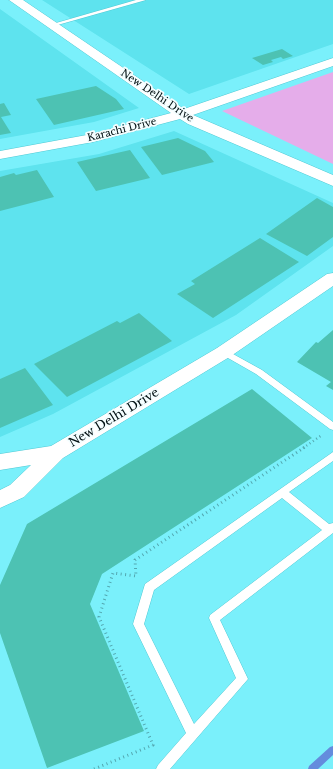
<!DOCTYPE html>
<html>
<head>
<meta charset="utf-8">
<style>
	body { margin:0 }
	canvas { display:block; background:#7af0fb }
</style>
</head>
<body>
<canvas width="333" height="769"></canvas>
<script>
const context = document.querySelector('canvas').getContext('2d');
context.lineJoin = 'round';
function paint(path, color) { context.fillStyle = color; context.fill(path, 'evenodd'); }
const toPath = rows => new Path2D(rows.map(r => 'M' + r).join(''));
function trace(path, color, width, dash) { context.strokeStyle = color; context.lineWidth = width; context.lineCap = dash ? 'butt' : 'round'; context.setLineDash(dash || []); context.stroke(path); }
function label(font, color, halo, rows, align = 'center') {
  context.font = font + ' "Libre Baskerville",serif'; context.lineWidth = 3.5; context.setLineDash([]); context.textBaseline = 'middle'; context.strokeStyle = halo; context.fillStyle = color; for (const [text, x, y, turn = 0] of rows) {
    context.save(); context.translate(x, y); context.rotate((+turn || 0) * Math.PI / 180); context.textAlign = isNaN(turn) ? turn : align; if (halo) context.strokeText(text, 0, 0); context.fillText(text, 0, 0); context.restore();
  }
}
paint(toPath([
	[42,0,333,0,333,44,189,94],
	[0,9,139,108,94,122,0,139],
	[174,131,333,203,333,246,236,315,53,414,0,437,0,171,99,154]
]), '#5ee3ee');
paint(toPath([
	[333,72,333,164,222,111]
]), '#e5adea');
paint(toPath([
	[333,746,333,755,318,769,308,769,309,766,330,747,333,746]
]), '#648cdd');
paint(toPath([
	[282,49,293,56,283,59,281,57,271,60,273,62,263,65,252,58],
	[96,86,116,99,124,109,54,125,36,99],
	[4,103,11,115,1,117,11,133,0,135,0,104],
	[178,138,205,151,214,162,162,175,141,147],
	[130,150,150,178,96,191,77,162],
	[37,170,54,197,0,211,0,177,14,173,16,175],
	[317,198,333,207,333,237,307,256,266,234],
	[260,238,299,262,213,318,177,294,195,284,191,281],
	[139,313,172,341,67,397,34,364,117,321,120,323],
	[333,330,333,390,326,386,331,382,297,362,316,342,318,343],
	[25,368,53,405,0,428,0,379],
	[252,389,312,438,102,574,90,604,144,731,47,768,0,633,0,585,27,524]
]), '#4dc2b3');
const service = toPath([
	[136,0,146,0,54,26,49,25,136,0],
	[224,349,262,370,333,422,333,430,330,429,256,374,221,354,220,352,221,350,224,349],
	[333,452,333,461,289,492,329,524,333,523,333,533,220,620,248,679,170,769,156,769,158,765,186,733,133,624,145,584,333,452],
	[282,498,322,530,210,615,209,618,236,678,194,724,144,624,154,590,282,498]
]);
const minor = toPath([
	[9,0,23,0,184,109,333,58,333,66,193,115,333,175,333,186,188,124,180,119,93,142,0,159,0,151,92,134,171,113,9,0],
	[333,273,333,286,231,356,63,458,24,497,0,508,0,490,10,485,31,465,0,470,0,454,51,446,217,348,327,274,333,273]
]);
trace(service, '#4fc8d3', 1);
trace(minor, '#4fc8d3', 1);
trace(toPath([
	[303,448,322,435]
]), '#53a8b1', 2.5, [1, 3]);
trace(toPath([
	[94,769,153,745,99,617,113,573,136,576,135,560,305,447]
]), '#53a8b1', 3, [1, 3.5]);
paint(service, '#fff');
paint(minor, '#fff');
label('10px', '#000f12', '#f4feff', [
	["New Delhi Drive",157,96,34],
	["Karachi Drive",122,130,-14]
]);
label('12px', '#000f12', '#f4feff', [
	["New Delhi Drive",114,418,-31]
]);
</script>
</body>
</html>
